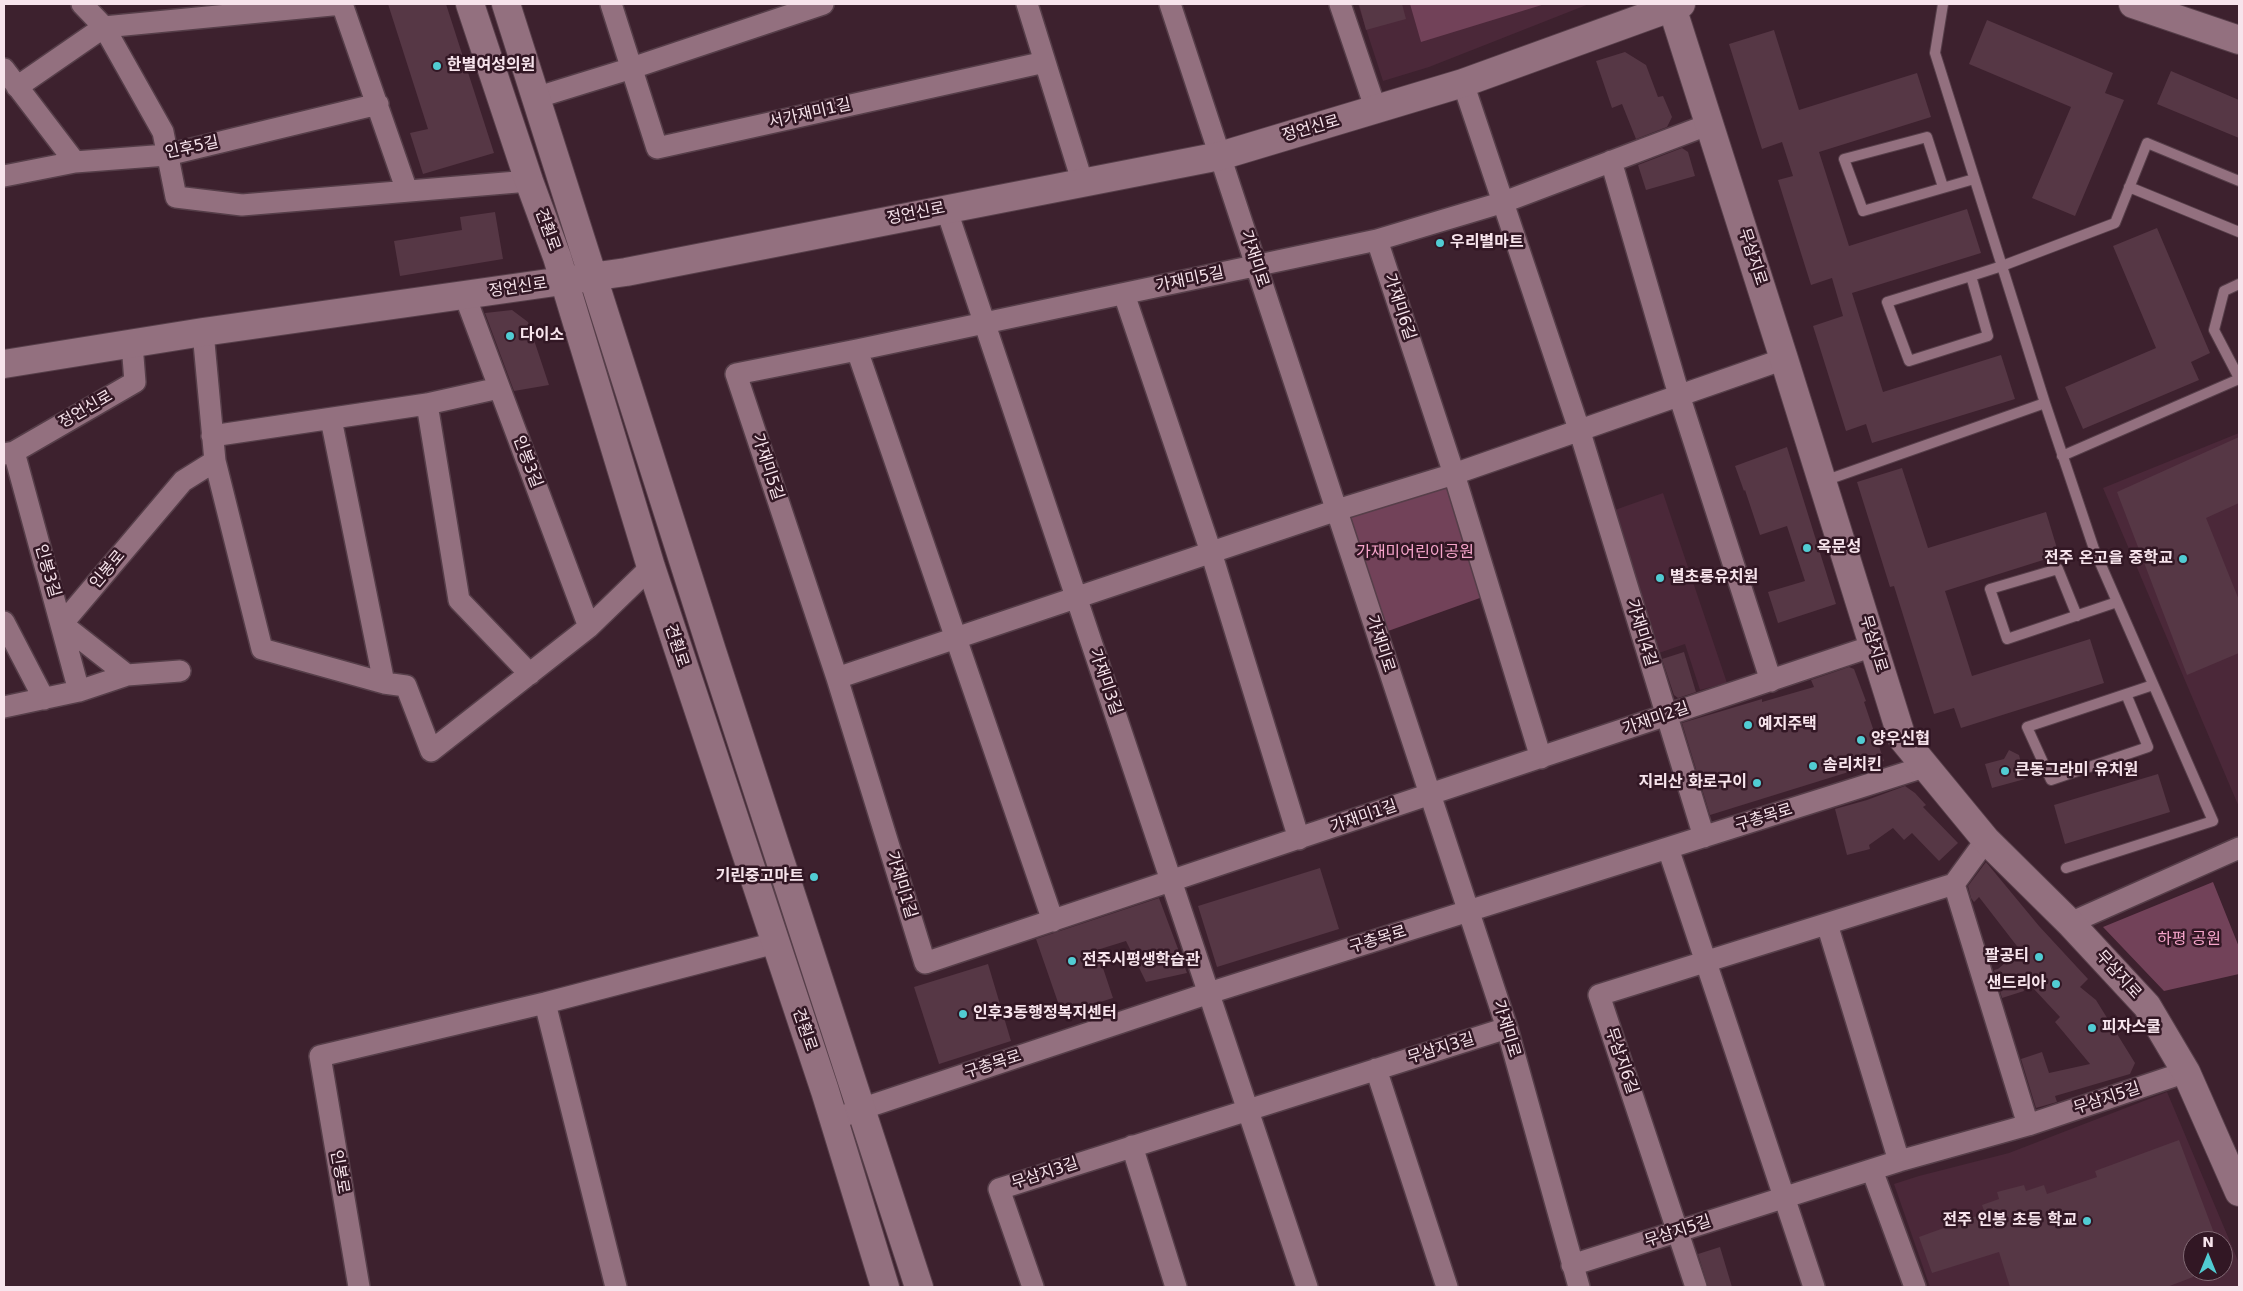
<!DOCTYPE html>
<html>
<head>
<meta charset="utf-8">
<style>
	body { margin:0 }
	#map { position:relative; width:2243px; height:1291px; overflow:hidden; background:#3d212e; font-family:"DejaVu Sans",sans-serif }
	canvas { display:block }
	.frame { position:absolute; inset:0; border:5px solid #f7e4ec; pointer-events:none }
	.north { position:absolute; left:2183px; top:1231px; width:50px; height:50px; box-sizing:border-box; background:#321724; border:1px solid #816974; border-radius:50%; rotate:0deg; font-size:14px; font-weight:700; line-height:20px; text-align:center; color:#f7e4ec }
	.north::after { content:''; display:block; margin:auto; width:18px; height:22px; background:#51ccd3; clip-path:polygon(50% 0,100% 100%,50% 72%,0 100%) }
</style>
</head>
<body>
<div id="map">
<canvas width="2243" height="1291"></canvas>
<div class="frame"></div>
<div class="north">N</div>
</div>
<script>
const context = document.querySelector('canvas').getContext('2d');
context.lineJoin = 'round';
function paint(path, color) { context.fillStyle = color; context.fill(path, 'evenodd'); }
const toPath = rows => new Path2D(rows.map(r => 'M' + r).join(''));
function trace(path, color, width, dash) { context.strokeStyle = color; context.lineWidth = width; context.lineCap = dash ? 'butt' : 'round'; context.setLineDash(dash || []); context.stroke(path); }
function label(font, color, halo, rows, align = 'center') {
  context.font = font + ' "DejaVu Sans","Noto Sans KR",sans-serif'; context.lineWidth = 5; context.setLineDash([]); context.textBaseline = 'middle'; context.strokeStyle = halo; context.fillStyle = color; for (const [text, x, y, turn = 0] of rows) {
    context.save(); context.translate(x, y); context.rotate((+turn || 0) * Math.PI / 180); context.textAlign = isNaN(turn) ? turn : align; if (halo) context.strokeText(text, 0, 0); context.fillText(text, 0, 0); context.restore();
  }
}
paint(toPath([
	[1358,4,1589,4,1429,67,1383,81],
	[2239,433,2239,807,2103,488],
	[1663,493,1727,683,1700,690,1685,644,1653,655,1609,512],
	[2167,1092,2239,1263,2239,1287,1930,1287,1894,1184,1919,1176,2009,1153],
	[2193,1241,2223,1241,2223,1271,2193,1271]
]), '#4b2839');
paint(toPath([
	[1410,4,1545,4,1421,42],
	[1454,474,1491,594,1377,635,1337,510],
	[2213,882,2239,947,2239,974,2164,991,2103,927]
]), '#724259');
paint(toPath([
	[388,4,446,4,494,153,423,174,410,133,428,129],
	[1359,4,1402,4,1406,19,1366,30],
	[1987,20,2113,73,2105,93,2124,100,2075,216,2032,198,2071,107,1969,64],
	[1774,30,1799,110,1917,73,1931,117,1819,152,1849,246,1967,209,1981,253,1852,293,1883,392,2001,355,2015,399,1872,443,1866,424,1846,431,1813,326,1843,316,1832,278,1811,285,1778,180,1793,176,1782,142,1762,149,1729,44],
	[1625,52,1646,65,1658,97,1663,96,1672,117,1667,127,1636,139,1622,104,1612,108,1596,61],
	[2171,71,2239,100,2239,138,2157,104],
	[1682,148,1688,152,1695,176,1646,190,1638,165],
	[495,212,503,259,400,276,394,241,462,230,460,217],
	[2157,228,2210,353,2191,362,2199,380,2083,429,2065,387,2156,348,2113,246],
	[512,310,528,322,549,385,514,391,485,313],
	[2239,437,2239,503,2206,518,2239,600,2239,653,2187,675,2117,492],
	[1787,447,1836,604,1778,623,1768,592,1805,581,1787,526,1760,535,1745,490,1744,491,1735,466],
	[1902,468,1928,548,2046,512,2059,555,1945,591,1972,676,2090,639,2104,683,1961,728,1954,708,1934,714,1894,586,1890,587,1857,482],
	[1684,652,1696,692,1678,698,1674,695,1662,659],
	[1849,667,1854,669,1866,701,1864,702,1884,761,1710,815,1682,723,1762,699,1762,702,1814,687,1811,680],
	[2009,750,2019,755,2025,779,1992,788,1985,764,2004,759],
	[2158,774,2170,812,2065,844,2054,805],
	[1905,786,1915,793,1926,805,1923,807,1958,843,1939,861,1912,833,1904,840,1893,828,1869,845,1870,849,1847,855,1835,809,1867,800],
	[1986,862,2039,926,2088,979,2080,987,2096,1000,2135,1063,2130,1074,2055,1096,2057,1102,2036,1108,2021,1059,2042,1052,2049,1073,2090,1064,2055,1022,2060,1017,2033,988,2028,989,2021,981,2024,991,2002,998,1994,970,1998,969,2020,950,1979,897,1974,902,1971,898,1968,886],
	[1320,868,1339,929,1217,967,1198,906],
	[1159,898,1187,973,1146,982,1126,941,1097,950,1113,998,1062,1014,1036,939],
	[988,964,1011,1041,939,1064,914,987],
	[2179,1140,2217,1241,2193,1241,2193,1277,2167,1287,2010,1287,1999,1252,1932,1273,1919,1237,1985,1213,1982,1205,1999,1199,1997,1192,2024,1185,2026,1191,2044,1185,2047,1194,2097,1177,2095,1171],
	[1720,1247,1732,1287,1708,1287,1698,1254]
]), '#563745');
const lane = toPath([
	[1943,4,1935,53,2045,403,2094,549,2213,821,2066,868],
	[1943,187,1927,137,1844,159,1863,211,1974,179],
	[2129,187,2239,232],
	[1971,276,1988,336,1909,361,1887,302,1971,276,2002,266,2115,223,2147,143,2239,181],
	[2239,284,2224,291,2214,330,2239,378],
	[2062,456,2239,379],
	[1824,481,2045,403],
	[2077,616,2058,569,1990,589,2007,639,2117,602],
	[2126,694,2148,747,2051,780,2027,727,2153,685]
]);
const street = toPath([
	[82,4,104,27,163,132,176,197,242,205,529,181],
	[342,4,407,191],
	[611,4,657,148,1045,62],
	[1027,4,1083,184],
	[1170,4,1507,1028,1579,1287],
	[1340,4,1376,110],
	[4,69,75,162],
	[1463,83,1579,429,1704,837],
	[17,87,104,27,342,4],
	[535,98,632,68,823,4],
	[1710,124,1504,202,1377,240,857,350,736,374,837,678,925,963,1873,646],
	[1611,161,1679,395,1771,681],
	[4,176,75,162,167,155,378,104],
	[946,208,1307,1287],
	[1377,240,1454,474,1541,758],
	[1124,294,1211,552,1299,839],
	[465,296,589,627],
	[203,332,215,461,262,649,384,683,406,686,431,751,589,627,651,567],
	[857,350,1053,921],
	[427,404,459,600,530,674],
	[331,419,384,683],
	[212,436,427,404,499,388],
	[14,452,79,691],
	[4,454,14,452,135,382,132,344],
	[4,622,44,699],
	[127,675,62,624,183,481,215,461],
	[837,678,1337,510,1454,474,1784,359],
	[4,707,79,691,127,675,180,671],
	[1668,848,1814,1287],
	[1954,884,2028,1125],
	[2070,923,2239,848],
	[1827,924,1899,1161],
	[545,1003,616,1287],
	[1376,1069,1447,1287],
	[834,1120,861,1109,1209,993,1924,767],
	[1132,1146,1176,1287],
	[1872,1170,1915,1287],
	[1572,1265,1899,1161,2028,1125,2186,1072],
	[359,1287,320,1056,545,1003,775,943],
	[1033,1287,999,1189,1507,1028],
	[1696,1287,1599,995,1954,884,1986,840]
]);
const secondary = toPath([
	[470,4,529,181,557,257,651,567,825,1091,885,1287],
	[506,4,712,651,919,1287],
	[1671,4,1784,359,1902,738,1986,840,2070,923,2147,1006,2186,1072,2239,1192],
	[2133,4,2239,40],
	[4,364,203,332,626,272,1220,156,1463,83,1681,4]
]);
trace(lane, '#563e49', 12);
trace(street, '#563e49', 24);
trace(secondary, '#563e49', 30);
trace(lane, '#93707f', 10);
trace(street, '#93707f', 21);
trace(secondary, '#93707f', 28);
for (const [x, y, r, color] of [
	[437,66,5,"#51ccd3"],
	[1440,243,5,"#51ccd3"],
	[510,336,5,"#51ccd3"],
	[1807,548,5,"#51ccd3"],
	[2183,559,5,"#51ccd3"],
	[1660,578,5,"#51ccd3"],
	[1748,725,5,"#51ccd3"],
	[1861,740,5,"#51ccd3"],
	[1813,766,5,"#51ccd3"],
	[2005,771,5,"#51ccd3"],
	[1757,783,5,"#51ccd3"],
	[814,877,5,"#51ccd3"],
	[2039,957,5,"#51ccd3"],
	[1072,961,5,"#51ccd3"],
	[2056,984,5,"#51ccd3"],
	[963,1014,5,"#51ccd3"],
	[2092,1028,5,"#51ccd3"],
	[2087,1221,5,"#51ccd3"]
]) { const dot = new Path2D(); dot.arc(x, y, r, 0, 2 * Math.PI); context.fillStyle = color; context.fill(dot); trace(dot, '#321724', 2); }
label('bold 16px', '#f7e4ec', '#321724', [
	["한별여성의원",447,66],
	["우리별마트",1450,243],
	["다이소",520,336],
	["옥문성",1817,548],
	["전주 온고을 중학교",2173,559,"right"],
	["별초롱유치원",1670,578],
	["예지주택",1758,725],
	["양우신협",1871,740],
	["솜리치킨",1823,766],
	["큰동그라미 유치원",2015,771],
	["지리산 화로구이",1747,783,"right"],
	["기린중고마트",804,877,"right"],
	["팔공티",2029,957,"right"],
	["전주시평생학습관",1082,961],
	["샌드리아",2046,984,"right"],
	["인후3동행정복지센터",973,1014],
	["피자스쿨",2102,1028],
	["전주 인봉 초등 학교",2077,1221,"right"]
], 'left');
label('16px', '#f7e4ec', '#321724', [
	["서가재미1길",810,114,-13],
	["정언신로",1311,129,-16],
	["인후5길",192,148,-12],
	["정언신로",916,214,-11],
	["견훤로",547,230,70],
	["무삼지로",1752,257,72],
	["가재미로",1254,259,72],
	["가재미5길",1190,280,-12],
	["정언신로",518,288,-8],
	["가재미6길",1399,307,72],
	["정언신로",86,410,-30],
	["인봉3길",527,462,69],
	["가재미5길",767,467,72],
	["인봉로",108,570,-50],
	["인봉3길",47,571,74],
	["가재미4길",1641,633,73],
	["가재미로",1380,644,72],
	["무삼지로",1873,644,73],
	["견훤로",676,646,72],
	["가재미3길",1105,682,71],
	["가재미2길",1656,719,-19],
	["가재미1길",1364,817,-19],
	["구총목로",1764,818,-17],
	["가재미1길",901,885,73],
	["구총목로",1378,940,-17],
	["무삼지로",2118,975,48],
	["가재미로",1506,1029,73],
	["견훤로",804,1030,71],
	["무삼지3길",1441,1049,-17],
	["무삼지6길",1621,1061,71],
	["구총목로",993,1065,-18],
	["무삼지5길",2107,1099,-18],
	["인봉로",339,1172,80],
	["무삼지3길",1045,1174,-18],
	["무삼지5길",1678,1232,-18]
]);
label('16px', '#f7a5cb', '#321724', [
	["가재미어린이공원",1415,553],
	["하평 공원",2189,940]
]);
</script>
</body>
</html>
